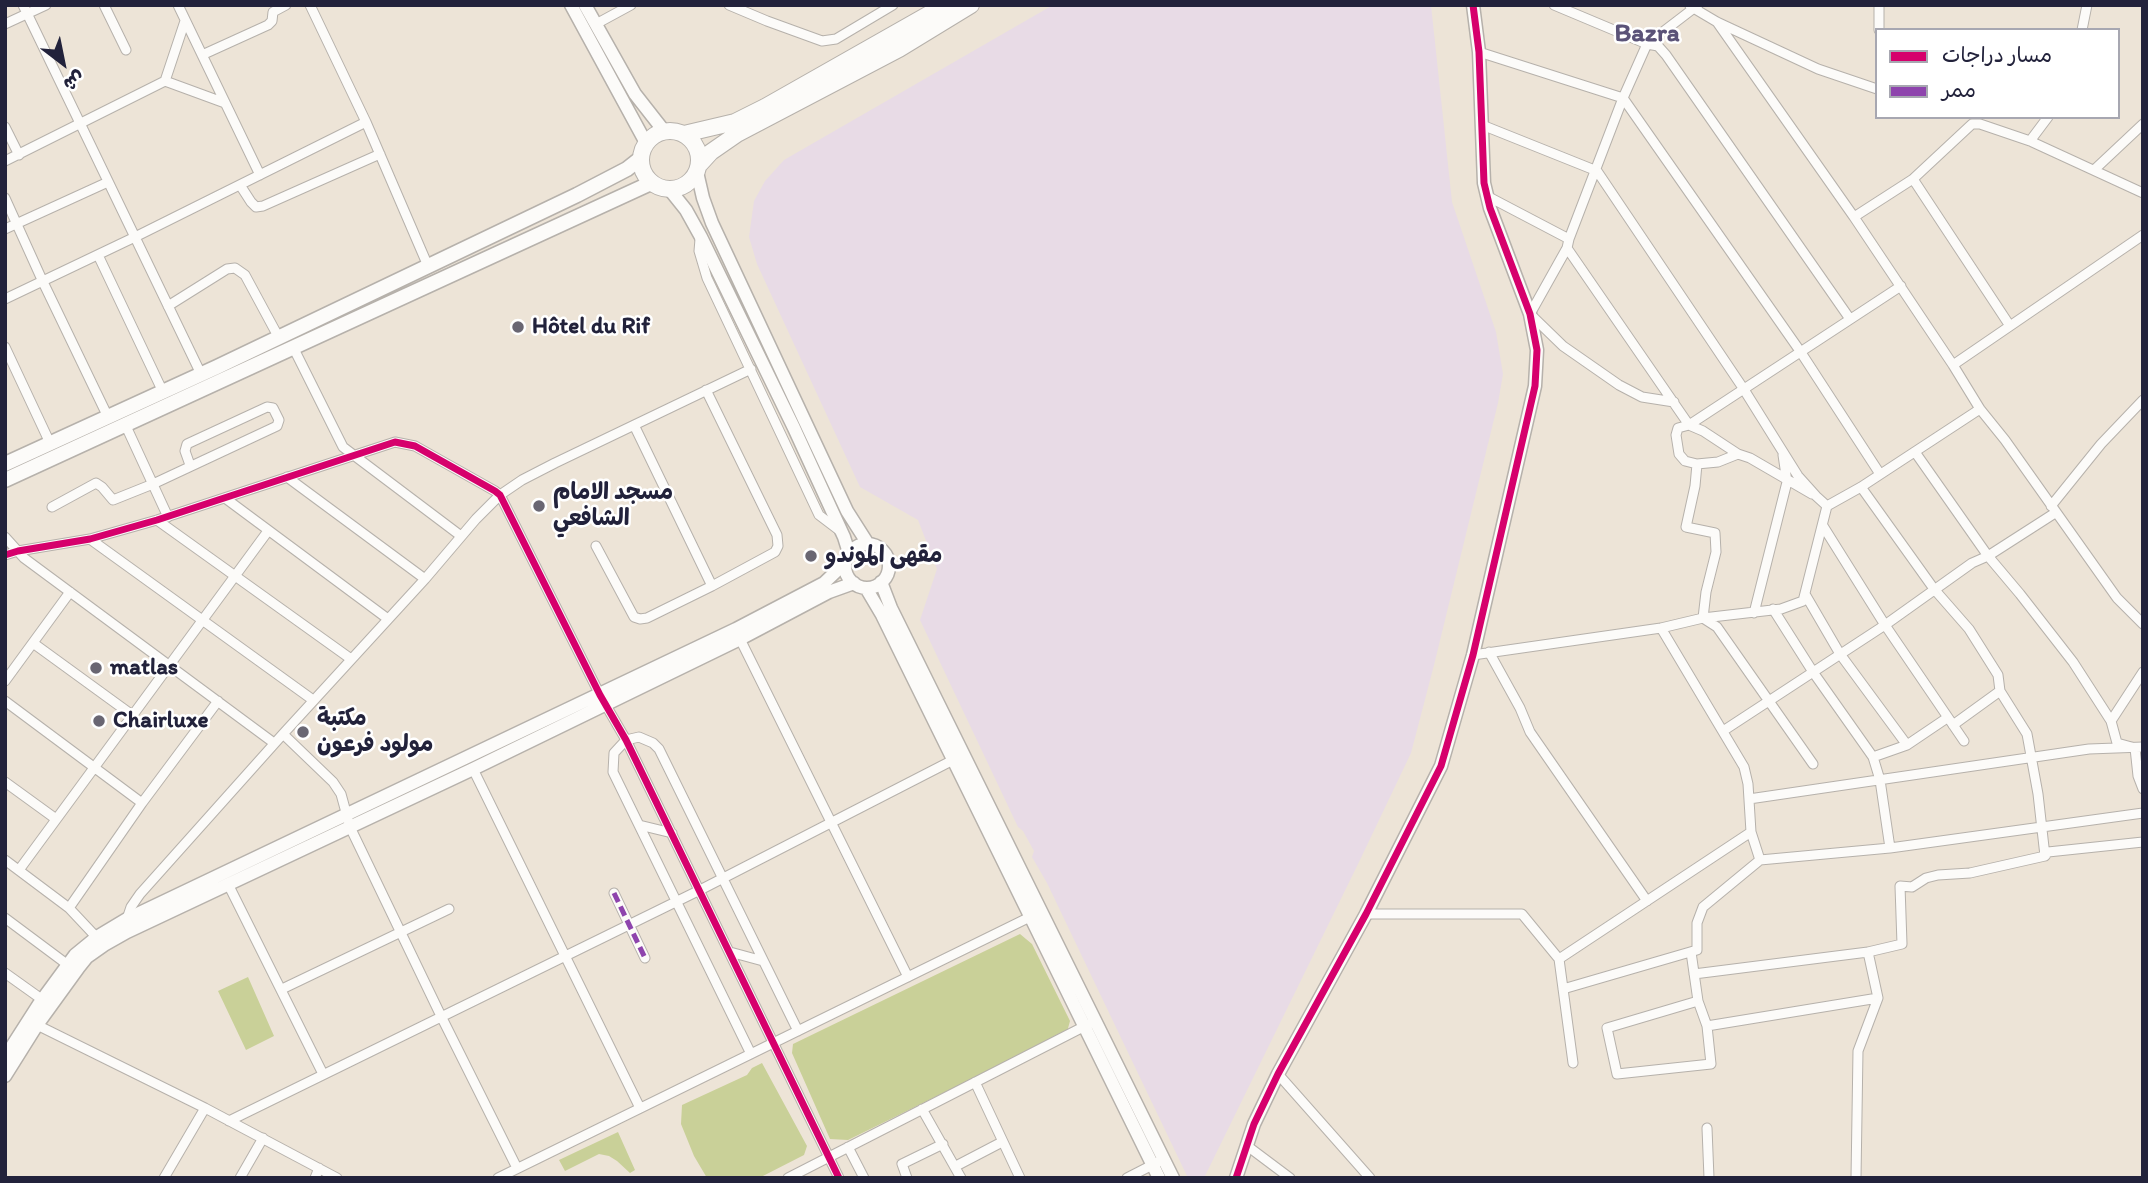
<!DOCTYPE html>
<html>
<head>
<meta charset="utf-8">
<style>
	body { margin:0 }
	#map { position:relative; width:2148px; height:1183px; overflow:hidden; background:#ede4d7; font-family:Itim,"Playpen Sans Arabic",sans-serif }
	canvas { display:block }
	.frame { position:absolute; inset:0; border:7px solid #22223b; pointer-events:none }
	.legend { position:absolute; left:1875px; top:28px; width:245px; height:91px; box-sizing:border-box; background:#fff; border:2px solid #a7a7b1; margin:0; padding:9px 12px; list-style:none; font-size:21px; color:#22223b }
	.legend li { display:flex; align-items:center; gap:14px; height:35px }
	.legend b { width:35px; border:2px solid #a7a7b1 }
	.north { position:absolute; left:28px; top:28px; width:70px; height:70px; -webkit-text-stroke:5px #fff; paint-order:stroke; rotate:148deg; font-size:19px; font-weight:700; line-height:28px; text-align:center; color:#22223b }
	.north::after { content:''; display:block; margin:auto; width:24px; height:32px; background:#22223b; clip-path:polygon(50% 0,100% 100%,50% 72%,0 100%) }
</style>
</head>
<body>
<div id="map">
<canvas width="2148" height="1183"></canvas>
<div class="frame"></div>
<ul class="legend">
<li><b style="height:9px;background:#d6006c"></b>مسار دراجات</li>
<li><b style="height:9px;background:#8e44ad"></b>ممر</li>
</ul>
<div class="north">ش</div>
</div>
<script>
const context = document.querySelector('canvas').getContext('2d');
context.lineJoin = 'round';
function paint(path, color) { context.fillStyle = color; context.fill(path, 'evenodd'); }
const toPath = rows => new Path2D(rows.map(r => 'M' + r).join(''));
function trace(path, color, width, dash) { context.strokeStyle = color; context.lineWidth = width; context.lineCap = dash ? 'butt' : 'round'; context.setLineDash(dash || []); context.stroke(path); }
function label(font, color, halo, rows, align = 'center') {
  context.font = font + ' Itim,"Playpen Sans Arabic",sans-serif'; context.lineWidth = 5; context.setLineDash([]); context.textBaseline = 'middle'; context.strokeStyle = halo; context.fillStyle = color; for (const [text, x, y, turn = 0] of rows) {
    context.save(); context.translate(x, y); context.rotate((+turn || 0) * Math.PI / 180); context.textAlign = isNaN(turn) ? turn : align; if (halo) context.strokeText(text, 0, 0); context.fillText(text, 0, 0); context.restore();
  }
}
paint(toPath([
	[1053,5,1431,5,1452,202,1496,332,1503,374,1498,403,1434,665,1411,753,1359,862,1204,1178,1188,1178,1047,883,1032,857,1034,851,1023,831,1018,827,920,620,937,569,918,520,860,487,757,264,749,237,754,201,765,181,784,160]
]), '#e8dbe6');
paint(toPath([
	[1020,934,1032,944,1070,1021,1067,1032,848,1140,830,1139,792,1053,793,1044],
	[248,977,274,1036,246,1050,218,991],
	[762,1063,807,1146,804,1155,759,1178,707,1178,694,1156,681,1124,682,1105,747,1075,752,1068],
	[618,1132,635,1170,630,1173,617,1161,609,1156,599,1154,565,1171,559,1160]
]), '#c9d098');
const street = toPath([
	[23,5,201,374],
	[104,5,126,50],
	[178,5,260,175],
	[310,5,366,122,428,266],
	[729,5,767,21,822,41,836,39,893,5],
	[1554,5,1647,44,1658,46,1666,55,1850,319],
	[1690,6,1717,22,1818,69,1877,89],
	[185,21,165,81,225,103],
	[1717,22,1854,217,1953,365,1980,409,2005,440,2117,598,2143,624],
	[5,24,46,5],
	[596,24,631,5],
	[1879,30,1879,5],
	[2082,30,2087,5],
	[1479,52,1623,98,1800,351,1880,474],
	[202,55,268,25,272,21,273,12,286,5],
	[1482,125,1597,171,1743,388,1798,476,1816,496,1827,506,1861,487,1980,409],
	[5,127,19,155],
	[2030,141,2048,117],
	[5,161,165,81],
	[2094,170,2143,124],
	[1913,179,2010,326],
	[240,185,251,202,256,207,263,206,380,154],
	[1487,196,1569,239],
	[5,198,43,282,108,417],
	[1854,217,1913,179,1972,124,1980,124,2030,141,2143,193],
	[5,229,108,182],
	[700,239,699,251,707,278,819,515,840,531],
	[1567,248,1689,425,1901,286],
	[98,255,163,392],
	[5,299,135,237,366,122],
	[168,306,227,269,235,268,245,275,279,338],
	[5,347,50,443],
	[293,347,343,447,461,536],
	[1953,365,2143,235],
	[1674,402,1642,397,1619,385,1563,346,1530,314,1567,248,1569,239,1623,98,1647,44,1698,5],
	[125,424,168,517],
	[634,425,712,586],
	[1915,452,1988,556,2020,594,2073,662,2111,721,2117,743,2135,748,2138,776,2143,789],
	[1697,464,1718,462,1738,454],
	[287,477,425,579],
	[1861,487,1934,589,1969,629,1998,675,2000,691,2027,734,2038,794,2045,856],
	[1812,494,1750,458,1738,454,1703,431,1689,425,1678,428,1676,435,1679,454,1685,461,1697,464,1695,486,1686,527,1715,533,1716,552,1706,592,1703,618,1781,609,1803,601,1827,506],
	[225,498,388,619],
	[2051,506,2101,444,2143,400],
	[52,507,96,483,102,487,113,500,153,484,277,426,279,420,273,408,267,407,187,444,185,451,190,465],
	[157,520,351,659],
	[1823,526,1885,625,1964,741],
	[5,537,24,558,274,743],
	[90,539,313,700],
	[596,546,634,617,640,619,647,618,712,586,775,552,778,546,777,535,706,390],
	[5,555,18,551,90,539,157,520,395,442,415,446,495,491,500,495,600,695,626,740,839,1178],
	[1805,594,1840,654,1907,745],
	[1773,609,1813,672,1873,757,1880,780,1890,848],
	[1754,613,1787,482,1783,455],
	[1661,628,1744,767,1748,784,1751,832,1760,860],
	[740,639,908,977],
	[33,643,132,715],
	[1489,652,1520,708,1530,732,1647,901],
	[1473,655,1661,628,1703,618,1717,627,1813,764],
	[5,681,70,592],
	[5,701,142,803],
	[2111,721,2143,672],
	[1953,725,2000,691],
	[1723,731,1885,625,1972,563,1988,556,2055,513],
	[283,734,333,782,341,794,350,827,441,1016,517,1168],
	[1873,757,1907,745,1947,718],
	[473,769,640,1108],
	[5,782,56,819],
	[1749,799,2089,749,2143,747],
	[639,825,672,833],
	[5,860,69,908,100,941],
	[19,870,268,531],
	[228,884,323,1074],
	[614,893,645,958],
	[69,908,142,803,218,701],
	[1366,914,1522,914,1559,959,1573,1063],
	[5,918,68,965],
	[127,919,131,907,140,894,283,734,425,579,476,519,500,495,522,480,555,463,751,369],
	[730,952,763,961],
	[1691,952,1698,1001,1607,1028,1617,1074,1711,1064,1707,1026,1878,998],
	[1559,959,1751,832],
	[5,973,47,1003],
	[1694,974,1868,952],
	[282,989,449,909],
	[1563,989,1697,950,1697,923,1703,907,1760,860,1890,848,2143,813],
	[1698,1001,1707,1026],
	[33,1023,205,1108,337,1178],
	[751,1054,613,772,614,753,626,740,639,737,653,743,659,749,798,1031],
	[1278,1074,1370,1178],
	[975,1082,1020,1178],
	[922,1109,961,1178],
	[229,1121,700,890,957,758],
	[1707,1128,1709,1178],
	[1246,1145,1290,1178],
	[848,1147,864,1178],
	[956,1166,1002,1142],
	[164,1178,205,1108],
	[240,1178,263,1138],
	[315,1178,319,1168],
	[498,1178,1034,915],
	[788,1178,1089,1024],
	[907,1178,902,1164,943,1144],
	[1127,1178,1164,1159],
	[1856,1178,1858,1051,1878,998,1868,952,1902,944,1900,886,1912,887,1926,878,1938,875,1970,873,2045,856,2048,852,2143,842]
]);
const secondary = toPath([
	[571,5,646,143],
	[585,5,635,94,664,131],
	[697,172,703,198,712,223,847,511,868,544],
	[670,190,686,210,701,237,794,428,844,537,849,553],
	'845 566a22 22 0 1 1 44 0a22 22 0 1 1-44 0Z',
	[881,582,891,608,1173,1178],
	[866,588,882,615,1159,1178],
	[5,1057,39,1004,75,955,97,937,127,919,736,629,824,583,845,563],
	[5,1076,37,1025,79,967,87,957,104,945,127,932,473,769,740,639,829,592,854,583],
	[1236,1178,1254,1124,1278,1074,1366,914,1441,766,1473,655,1535,386,1537,350,1530,314,1490,208,1484,183,1479,52,1473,5]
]);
const primary = toPath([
	[5,464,217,367,577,195,627,169,641,158],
	[5,480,651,183]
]);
const highway = toPath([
	'641 160a29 29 0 1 1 58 0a29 29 0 1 1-58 0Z',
	[684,134,735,122,765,107,945,5],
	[700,164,711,152,737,134,899,49,971,5]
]);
trace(street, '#b6b1ab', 11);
trace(secondary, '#b6b1ab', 15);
trace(primary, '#b6b1ab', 17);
trace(highway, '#b6b1ab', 18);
trace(street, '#fcfbf9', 9);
trace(secondary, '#fcfbf9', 12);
trace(primary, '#fcfbf9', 14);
trace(highway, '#fcfbf9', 16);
trace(toPath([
	[614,893,645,958]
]), '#8e44ad', 5, [10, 5]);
trace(toPath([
	[5,555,18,551,90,539,157,520,395,442,415,446,495,491,500,495,600,695,626,740,839,1178],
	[1236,1178,1254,1124,1278,1074,1366,914,1441,766,1473,655,1535,386,1537,350,1530,314,1490,208,1484,183,1479,52,1473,5]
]), '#d6006c', 7);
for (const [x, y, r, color] of [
	[518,327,7,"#696672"],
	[539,506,7,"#696672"],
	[811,556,7,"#696672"],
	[96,668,7,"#696672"],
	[99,721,7,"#696672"],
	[303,732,7,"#696672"]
]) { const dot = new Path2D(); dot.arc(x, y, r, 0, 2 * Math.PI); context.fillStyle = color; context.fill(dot); trace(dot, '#fff', 2.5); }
label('bold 23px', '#22223b', '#fff', [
	["Hôtel du Rif",532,327],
	["مسجد الامام",553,493],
	["الشافعي",553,519],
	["مقهى الموندو",825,556],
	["matlas",110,668],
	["مكتبة",317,719],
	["مولود فرعون",317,745],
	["Chairluxe",113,721]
], 'left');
label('bold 26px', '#5b5378', '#fff', [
	["Bazra",1647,34]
]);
</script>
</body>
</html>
